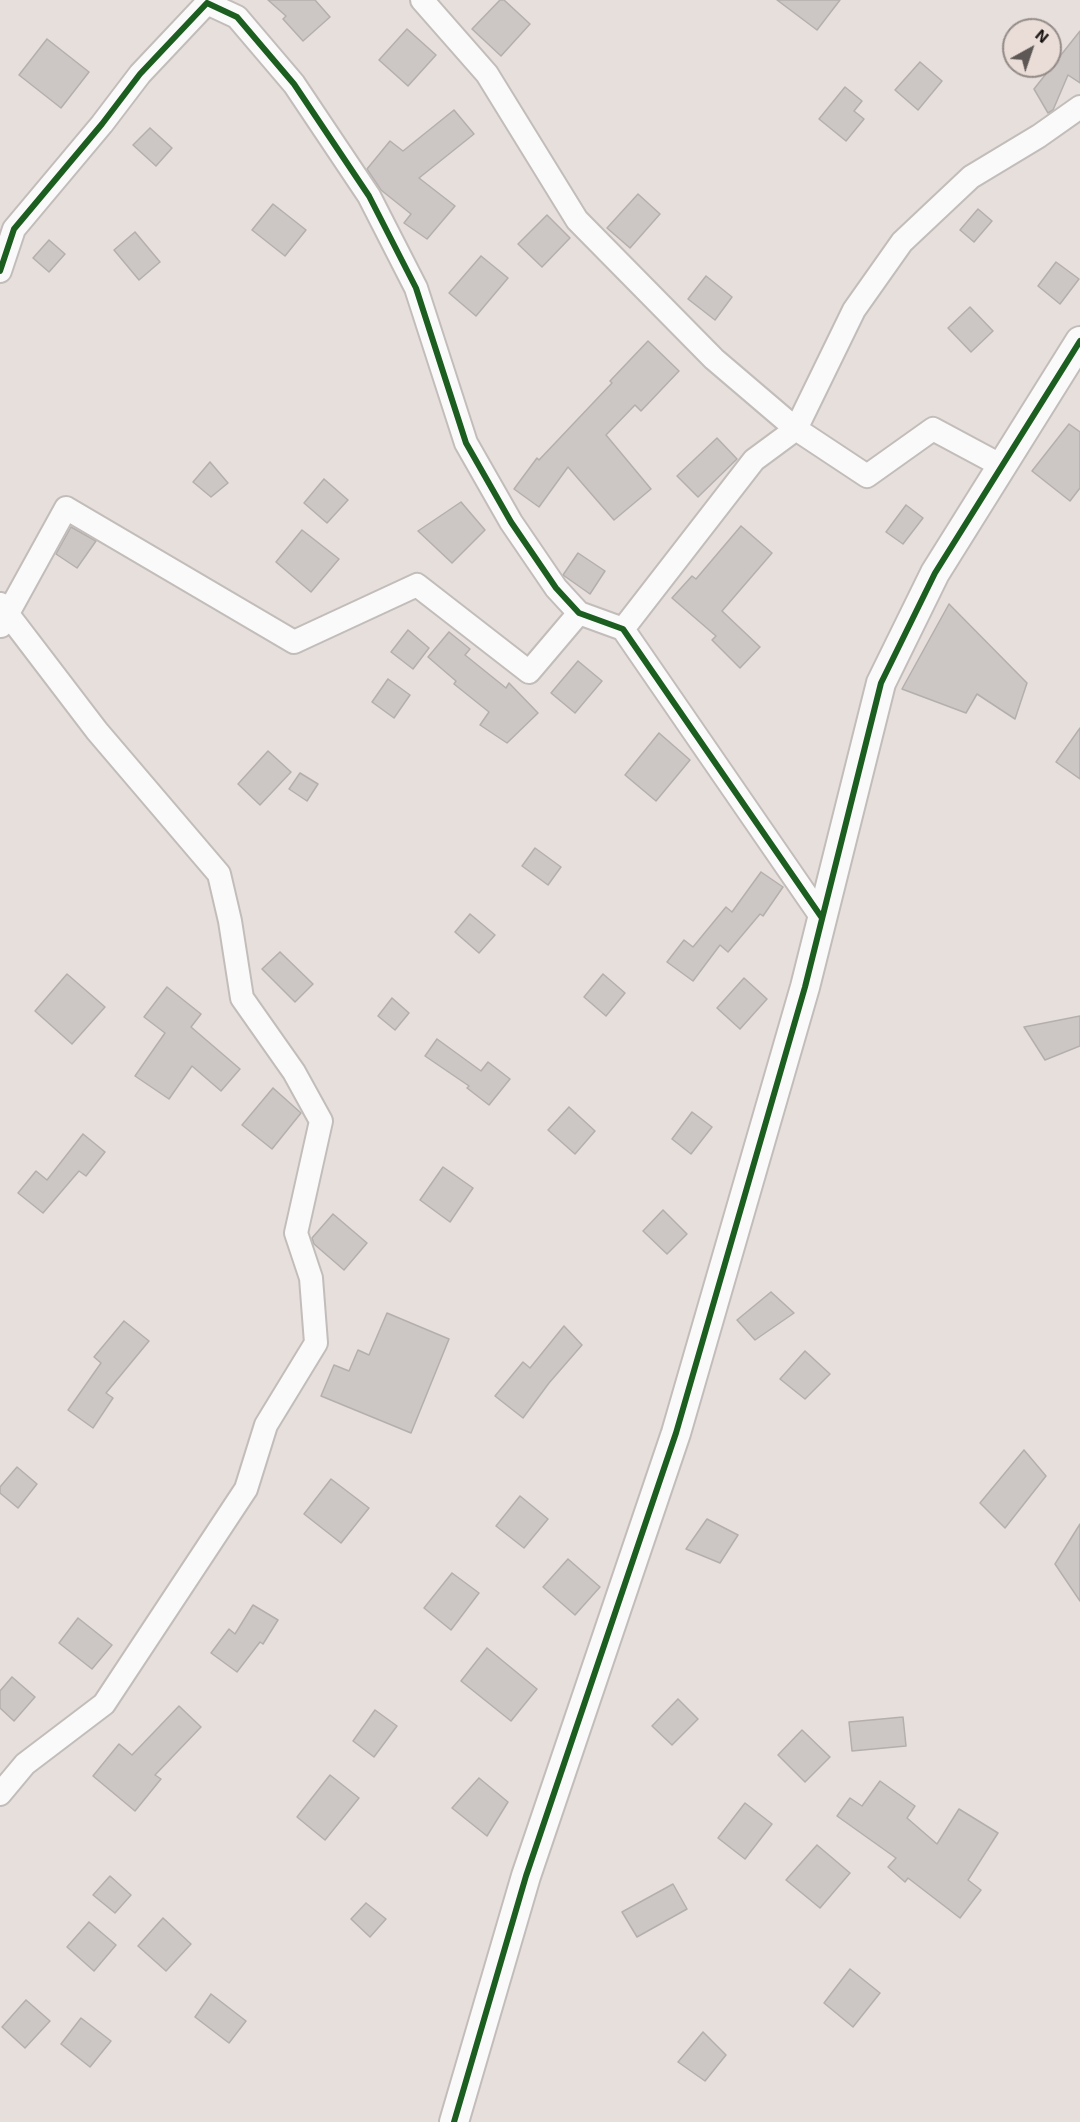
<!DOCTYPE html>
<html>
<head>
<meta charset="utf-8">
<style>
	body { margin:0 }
	#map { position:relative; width:1080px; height:2122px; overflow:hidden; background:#e6dfdc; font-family:"Exo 2",sans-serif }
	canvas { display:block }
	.north { position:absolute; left:1002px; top:18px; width:60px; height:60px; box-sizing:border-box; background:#eaddd8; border:2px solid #948b87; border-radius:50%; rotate:40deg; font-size:16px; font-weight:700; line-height:24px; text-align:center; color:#130f0d }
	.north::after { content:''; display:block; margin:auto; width:21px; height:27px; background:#5d5855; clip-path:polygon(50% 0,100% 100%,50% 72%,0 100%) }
</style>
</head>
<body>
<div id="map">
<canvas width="1080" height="2122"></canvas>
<div class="north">N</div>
</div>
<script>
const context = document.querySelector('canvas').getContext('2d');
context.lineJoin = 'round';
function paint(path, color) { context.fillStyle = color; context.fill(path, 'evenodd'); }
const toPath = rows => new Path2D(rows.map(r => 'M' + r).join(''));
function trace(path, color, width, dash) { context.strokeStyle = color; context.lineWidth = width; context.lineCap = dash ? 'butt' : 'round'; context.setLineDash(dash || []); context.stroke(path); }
const building = toPath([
	[268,0,315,0,330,17,303,41,283,19,286,16,268,0],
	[500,0,504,0,530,24,501,56,472,29,500,0],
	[777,0,840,0,817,30,777,0],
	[407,29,436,55,408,86,379,60,407,29],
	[1080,31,1080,83,1068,75,1053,110,1048,113,1034,89,1080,31],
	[47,39,89,72,61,108,19,75,47,39],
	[920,62,942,81,918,110,895,90,920,62],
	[845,87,862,101,854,111,864,119,846,141,819,119,845,87],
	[454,110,474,134,419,178,455,206,427,239,404,223,411,214,381,190,367,169,390,141,403,151,454,110],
	[150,128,172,148,156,166,133,145,150,128],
	[638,194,660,214,630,248,607,228,638,194],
	[273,204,306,230,285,256,252,230,273,204],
	[978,209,992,221,974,242,960,230,978,209],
	[547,215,570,238,542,267,518,244,547,215],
	[135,232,160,262,139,280,114,250,135,232],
	[49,240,65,254,49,272,33,258,49,240],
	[481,256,508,278,476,316,449,293,481,256],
	[1056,262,1079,279,1060,304,1038,286,1056,262],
	[706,276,732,297,715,320,688,299,706,276],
	[970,307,993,331,971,352,948,328,970,307],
	[648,341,679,371,641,411,635,405,606,435,651,489,614,520,568,467,539,507,514,489,537,458,539,460,612,383,610,381,648,341],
	[1069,424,1080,432,1080,488,1070,501,1032,471,1069,424],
	[717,438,737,459,698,497,677,476,717,438],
	[210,462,228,483,211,497,193,482,210,462],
	[324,479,348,500,327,523,304,503,324,479],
	[461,502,485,530,452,563,418,531,461,502],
	[906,505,923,518,903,544,886,532,906,505],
	[741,526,772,553,722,611,760,647,740,668,712,640,716,636,672,598,692,576,696,579,741,526],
	[71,527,96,541,77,568,56,554,71,527],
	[302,530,339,559,311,592,276,562,302,530],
	[578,553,605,571,590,594,563,575,578,553],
	[949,604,1027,683,1015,719,977,694,966,713,902,689,949,604],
	[408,630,429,648,413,669,391,652,408,630],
	[449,632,470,649,465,655,506,688,509,683,538,713,507,743,480,725,489,712,454,684,456,681,428,657,449,632],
	[578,661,602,681,575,713,551,693,578,661],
	[388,679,410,695,394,718,372,702,388,679],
	[1080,728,1080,779,1056,762,1080,728],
	[659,733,690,760,656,801,625,775,659,733],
	[268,751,291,772,260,805,238,784,268,751],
	[300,773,318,784,307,801,289,789,300,773],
	[535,848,561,867,548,885,522,866,535,848],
	[761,872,783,887,763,916,760,914,728,952,720,945,693,981,667,962,684,940,693,947,726,907,732,912,761,872],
	[470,914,495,935,479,953,455,932,470,914],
	[280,952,313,984,295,1002,262,969,280,952],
	[67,974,105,1007,72,1044,35,1011,67,974],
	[603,974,625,993,606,1016,584,997,603,974],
	[744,978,767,999,740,1029,717,1008,744,978],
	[167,987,201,1014,191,1027,240,1069,221,1091,192,1066,169,1099,135,1076,165,1033,144,1017,167,987],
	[392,998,409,1013,395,1030,378,1016,392,998],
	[1080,1016,1080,1046,1045,1060,1024,1027,1080,1016],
	[437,1039,481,1071,488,1062,510,1079,489,1105,467,1088,469,1086,425,1056,437,1039],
	[273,1088,301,1113,272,1149,242,1125,273,1088],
	[569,1107,595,1131,575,1154,548,1130,569,1107],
	[692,1112,712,1127,691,1154,672,1139,692,1112],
	[83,1134,105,1152,86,1176,79,1171,43,1213,18,1193,36,1171,47,1180,83,1134],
	[443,1167,473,1188,450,1222,420,1200,443,1167],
	[663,1210,687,1234,667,1254,643,1231,663,1210],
	[333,1214,367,1243,344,1270,314,1244,312,1238,333,1214],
	[771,1292,794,1313,755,1340,737,1320,771,1292],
	[387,1313,449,1339,411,1433,321,1396,334,1365,349,1371,358,1350,369,1355,387,1313],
	[124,1321,149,1341,106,1393,113,1398,93,1428,68,1410,101,1363,94,1357,124,1321],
	[564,1326,582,1345,549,1383,523,1418,495,1396,523,1362,530,1368,564,1326],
	[805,1351,830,1374,805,1399,780,1379,805,1351],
	[1024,1450,1046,1476,1005,1528,980,1503,1024,1450],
	[17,1467,37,1484,18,1508,0,1493,0,1487,17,1467],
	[331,1479,369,1508,341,1543,304,1514,331,1479],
	[520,1496,548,1519,524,1548,496,1526,520,1496],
	[707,1519,738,1535,720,1563,686,1549,707,1519],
	[1080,1524,1080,1601,1055,1564,1080,1524],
	[568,1559,600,1587,575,1615,543,1587,568,1559],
	[452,1573,479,1593,451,1630,424,1608,452,1573],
	[253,1605,278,1620,263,1644,260,1642,237,1672,211,1653,229,1629,235,1634,253,1605],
	[78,1618,112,1645,92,1669,59,1643,78,1618],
	[487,1648,537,1689,511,1721,461,1681,487,1648],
	[12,1677,35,1697,14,1721,0,1708,0,1691,12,1677],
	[678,1699,698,1719,672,1745,652,1726,678,1699],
	[179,1706,201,1727,155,1775,161,1779,135,1811,93,1776,119,1744,132,1755,179,1706],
	[375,1710,397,1726,374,1757,353,1741,375,1710],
	[903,1717,906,1746,852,1751,849,1722,903,1717],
	[802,1730,830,1757,805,1782,778,1755,802,1730],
	[330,1775,359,1798,325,1840,297,1817,330,1775],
	[479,1778,508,1802,487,1836,452,1808,479,1778],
	[880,1781,915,1806,907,1818,937,1844,959,1809,998,1833,968,1880,981,1890,960,1918,908,1878,905,1882,888,1867,896,1858,837,1816,850,1798,862,1806,880,1781],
	[745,1803,772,1824,745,1859,718,1838,745,1803],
	[817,1845,850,1873,820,1908,786,1880,817,1845],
	[110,1876,131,1895,115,1913,93,1895,110,1876],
	[673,1884,687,1909,637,1937,622,1912,673,1884],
	[366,1903,386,1919,370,1937,351,1919,366,1903],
	[163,1918,191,1944,166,1971,138,1946,163,1918],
	[89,1922,116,1945,94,1971,67,1947,89,1922],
	[850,1969,880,1993,853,2027,824,2003,850,1969],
	[211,1994,246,2021,229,2043,195,2017,211,1994],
	[26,2000,50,2021,25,2048,2,2027,26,2000],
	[81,2018,111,2041,90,2067,61,2044,81,2018],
	[703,2032,726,2055,705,2081,678,2062,703,2032]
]);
paint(building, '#ccc6c4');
trace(building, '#b4afad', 1.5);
const minor = toPath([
	[422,0,487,74,577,220,714,359,796,429,867,476,933,429,1002,466],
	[0,271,14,229,102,124,140,74,207,3,237,17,294,84,369,196,416,288,466,443,511,522,556,588,579,613,623,629,822,918],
	[0,604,97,731,219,874,230,921,242,998,294,1072,321,1121,296,1233,311,1278,316,1343,266,1425,246,1489,104,1704,25,1764,0,1794],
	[1,626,66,508,294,642,417,585,529,672,579,613],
	[623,629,754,460,796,429,854,310,902,242,971,177,1039,136,1080,107]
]);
const tertiary = toPath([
	[454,2122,526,1876,676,1433,805,987,881,683,935,573,1080,341]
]);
trace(minor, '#c2bdba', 26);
trace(tertiary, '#c2bdba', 32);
trace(minor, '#fbfafa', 22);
trace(tertiary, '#fbfafa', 28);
trace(toPath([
	[0,271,14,229,102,124,140,74,207,3,237,17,294,84,369,196,416,288,466,443,511,522,556,588,579,613,623,629,822,918],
	[454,2122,526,1876,676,1433,805,987,881,683,935,573,1080,341]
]), '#1b5e20', 6);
</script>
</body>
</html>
